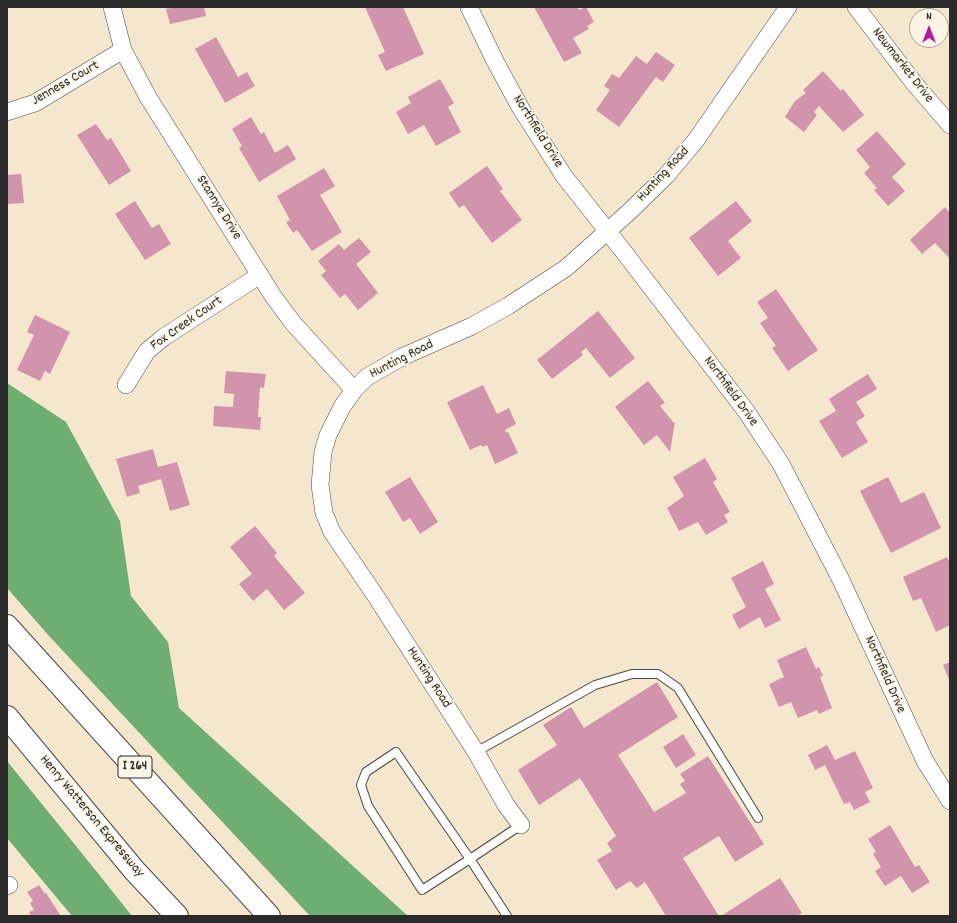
<!DOCTYPE html>
<html>
<head>
<meta charset="utf-8">
<style>
	body { margin:0 }
	#map { position:relative; width:957px; height:923px; overflow:hidden; background:#f5e7cd; font-family:Dekko,sans-serif }
	canvas { display:block }
	.frame { position:absolute; inset:0; border:8px solid #2b2b2b; pointer-events:none }
	.north { position:absolute; left:909px; top:8px; width:40px; height:40px; box-sizing:border-box; background:#fcf5e5; border:1px solid #a8a49b; border-radius:50%; rotate:0deg; font-size:11px; font-weight:700; line-height:16px; text-align:center; color:#2b2b2b }
	.north::after { content:''; display:block; margin:auto; width:14px; height:18px; background:#b5179e; clip-path:polygon(50% 0,100% 100%,50% 72%,0 100%) }
</style>
</head>
<body>
<div id="map">
<canvas width="957" height="923"></canvas>
<div class="frame"></div>
<div class="north">N</div>
</div>
<script>
const context = document.querySelector('canvas').getContext('2d');
context.lineJoin = 'round';
function paint(path, color) { context.fillStyle = color; context.fill(path, 'evenodd'); }
const toPath = rows => new Path2D(rows.map(r => 'M' + r).join(''));
function trace(path, color, width, dash) { context.strokeStyle = color; context.lineWidth = width; context.lineCap = dash ? 'butt' : 'round'; context.setLineDash(dash || []); context.stroke(path); }
function label(font, color, halo, rows, align = 'center') {
  context.font = font + ' Dekko,sans-serif'; context.lineWidth = 3.5; context.setLineDash([]); context.textBaseline = 'middle'; context.strokeStyle = halo; context.fillStyle = color; for (const [text, x, y, turn = 0] of rows) {
    context.save(); context.translate(x, y); context.rotate((+turn || 0) * Math.PI / 180); context.textAlign = isNaN(turn) ? turn : align; if (halo) context.strokeText(text, 0, 0); context.fillText(text, 0, 0); context.restore();
  }
}
paint(toPath([
	[7,383,66,422,120,521,131,596,168,642,179,708,408,916,310,916,50,637,7,588],
	[7,761,97,872,132,916,72,916,7,838]
]), '#6eaf71');
paint(toPath([
	[175,7,204,7,206,16,170,24,166,9],
	[365,7,403,7,424,54,386,71,378,55,385,52],
	[534,7,577,7,579,10,586,7,594,22,587,26,589,29,573,38,582,53,564,62],
	[216,37,238,77,247,72,255,86,225,103,195,49],
	[656,52,675,65,663,82,656,77,619,127,596,110,610,90,604,86,612,74,619,78,636,56,647,64],
	[823,71,841,91,843,89,864,115,843,132,819,106,814,112,817,115,804,132,785,117,795,101,806,93,803,90],
	[440,79,454,103,448,107,461,132,436,146,424,125,408,134,396,112,411,103,408,97],
	[251,117,261,134,264,132,275,153,288,145,296,159,259,182,239,148,242,146,232,129],
	[96,124,107,140,111,138,131,171,109,185,77,135],
	[877,131,906,164,892,177,905,191,888,206,874,190,877,188,864,173,870,167,856,150],
	[487,166,503,189,500,191,522,220,492,243,464,205,459,208,449,193],
	[324,168,335,186,320,195,342,232,312,251,297,230,293,233,286,222,290,220,277,196],
	[21,174,24,203,7,204,7,175],
	[135,201,152,228,159,224,171,244,145,260,115,214],
	[736,201,752,221,728,241,741,258,718,276,689,238],
	[945,207,950,213,950,259,935,243,922,254,910,240],
	[359,238,371,252,356,264,378,293,358,310,345,294,340,298,321,275,326,271,318,261,339,244,344,250],
	[776,289,818,350,788,371,772,348,776,346,760,323,768,318,757,302],
	[598,311,635,358,610,378,586,348,581,352,583,355,552,379,537,360],
	[35,315,70,332,50,374,45,371,40,381,17,370,34,335,27,332],
	[226,371,266,374,264,388,260,387,258,417,261,417,260,430,213,426,214,406,233,407,234,394,224,393],
	[868,374,877,389,856,402,865,416,856,422,868,442,842,458,819,421,836,411,829,399],
	[648,381,665,403,660,406,674,423,675,422,670,452,657,435,644,445,615,407],
	[483,385,497,414,509,408,516,424,505,430,506,433,508,432,518,453,495,464,487,445,483,447,481,445,470,450,447,402],
	[153,449,158,467,177,462,190,505,170,511,161,479,138,486,140,493,127,497,116,459],
	[705,458,717,479,713,482,730,512,724,515,728,522,706,535,698,522,679,531,667,508,684,496,673,477],
	[410,477,438,522,420,534,410,518,403,522,385,492],
	[888,477,901,503,924,492,941,528,891,553,860,491],
	[255,526,277,553,274,556,305,593,284,610,267,589,253,601,239,584,252,574,230,547],
	[947,557,950,563,950,625,936,632,921,598,913,601,903,577],
	[763,561,774,584,765,589,781,620,765,628,760,617,739,629,732,615,746,607,731,578],
	[806,647,816,669,819,667,823,676,820,677,832,708,819,714,817,710,798,718,791,702,779,707,769,684,784,677,777,660],
	[950,662,950,682,943,665],
	[657,682,678,717,618,755,654,812,686,793,680,784,685,781,680,774,708,756,764,844,735,862,719,836,683,858,719,916,666,916,645,882,637,888,630,881,616,890,597,860,612,851,607,843,616,836,580,778,539,805,518,770,557,745,543,725,571,707,584,728],
	[683,734,696,755,676,768,663,747],
	[827,745,835,760,855,751,873,788,865,792,870,802,854,810,850,802,844,804,825,765,815,770,808,755],
	[890,825,915,867,919,865,930,882,912,893,901,876,885,886,875,871,881,867,873,854,876,852,868,839],
	[780,878,802,913,796,916,721,916],
	[39,885,45,894,46,893,61,916,31,916,29,912,34,910,30,903,33,901,27,892]
]), '#d293ad');
const lane = toPath([
	[476,752,595,685,632,674,658,674,678,688,758,818],
	[507,916,470,859,422,890,368,806,361,785,366,772,396,752,470,859,521,825]
]);
const street = toPath([
	[112,7,123,50,148,97,273,296,293,323,354,390],
	[469,7,495,61,520,107,564,176,627,256,746,411,781,464,841,580,925,761,950,801],
	[856,7,914,83,950,125],
	[7,112,35,103,123,50],
	[126,385,147,351,164,337,260,275],
	[521,825,506,805,476,752,375,595,332,532,324,513,320,485,323,452,328,435,342,407,354,390,367,377,402,357,472,326,508,306,566,268,629,212,666,176,696,140,788,7],
	[7,886,9,885]
]);
const highway = toPath([
	[7,626,269,916],
	[7,717,134,870,177,916]
]);
trace(lane, '#494743', 10);
trace(street, '#494743', 18);
trace(highway, '#494743', 24);
trace(lane, '#fff', 8);
trace(street, '#fff', 17);
trace(highway, '#fff', 22);
for (const [x, y, w] of [
	[135,767,34]
]) { const box = new Path2D(); box.roundRect(x - w / 2, y - 11, w, 22, 3); context.fillStyle = '#fcf5e5'; context.fill(box); trace(box, '#2b2b2b', 1); }
label('bold 13px', '#2b2b2b', null, [
	["I 264",135,767]
]);
label('14px', '#2b2b2b', '#fcf5e5', [
	["Newmarket Drive",902,66,52],
	["Jenness Court",66,84,-30],
	["Northfield Drive",537,132,58],
	["Hunting Road",664,175,-47],
	["Stannye Drive",218,208,58],
	["Fox Creek Court",187,324,-35],
	["Hunting Road",402,360,-27],
	["Northfield Drive",730,392,54],
	["Northfield Drive",884,675,66],
	["Hunting Road",428,678,57],
	["Henry Watterson Expressway",91,817,50]
]);
</script>
</body>
</html>
